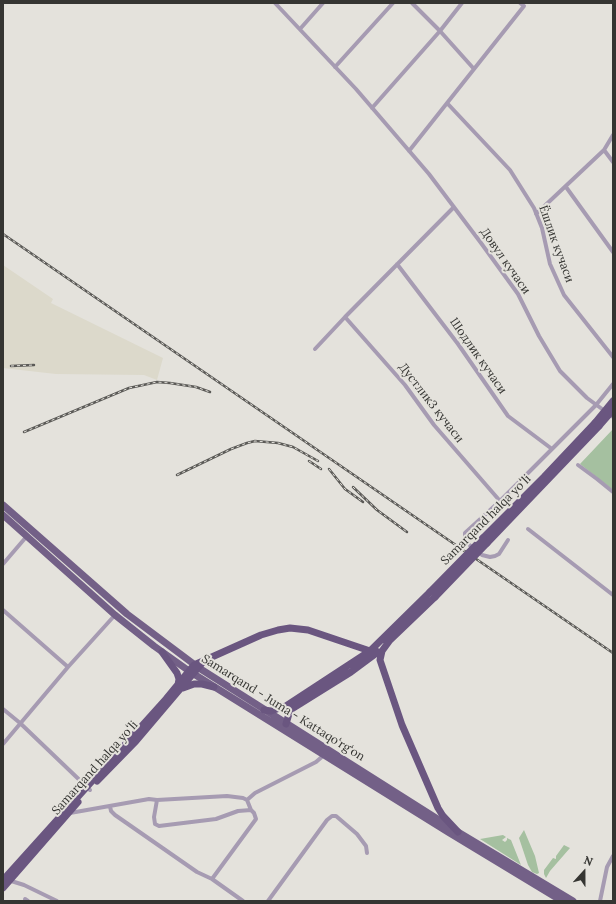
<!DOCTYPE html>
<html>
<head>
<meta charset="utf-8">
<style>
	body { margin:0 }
	#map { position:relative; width:616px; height:904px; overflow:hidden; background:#e4e2dc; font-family:Lora,serif }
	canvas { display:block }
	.frame { position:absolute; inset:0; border:4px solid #353532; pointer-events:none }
	.north { position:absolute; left:564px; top:852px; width:40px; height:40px; -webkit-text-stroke:3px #e4e2dc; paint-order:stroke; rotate:21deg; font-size:11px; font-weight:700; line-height:16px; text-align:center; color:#353532 }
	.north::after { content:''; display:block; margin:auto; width:14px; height:18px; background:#353532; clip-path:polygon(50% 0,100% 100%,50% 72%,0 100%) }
</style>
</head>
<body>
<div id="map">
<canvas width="616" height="904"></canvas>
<div class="frame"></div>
<div class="north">N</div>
</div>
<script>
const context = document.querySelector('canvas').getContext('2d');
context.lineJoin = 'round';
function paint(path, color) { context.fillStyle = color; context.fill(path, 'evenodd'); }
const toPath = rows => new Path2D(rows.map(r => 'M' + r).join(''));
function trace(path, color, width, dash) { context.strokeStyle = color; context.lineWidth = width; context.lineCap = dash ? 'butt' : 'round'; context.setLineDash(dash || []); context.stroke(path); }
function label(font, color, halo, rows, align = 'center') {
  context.font = font + ' Lora,serif'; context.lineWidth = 4; context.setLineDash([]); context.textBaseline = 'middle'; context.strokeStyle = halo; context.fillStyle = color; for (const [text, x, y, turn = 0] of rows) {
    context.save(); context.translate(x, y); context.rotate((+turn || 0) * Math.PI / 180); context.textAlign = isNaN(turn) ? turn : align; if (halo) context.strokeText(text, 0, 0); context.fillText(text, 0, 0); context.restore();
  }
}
paint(toPath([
	[3,265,53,299,51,303,163,358,157,380,144,375,56,374,3,368]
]), '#dcd9cb');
paint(toPath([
	[613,429,613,490,580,464],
	[524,830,535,856,539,873,537,874,532,872,528,865,519,838],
	[503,835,506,837,502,840,505,842,507,840,507,838,511,840,521,865,480,839],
	[564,845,570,848,550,871,546,878,544,874,544,870,553,858,556,859,556,856]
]), '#a5c0a0');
trace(toPath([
	[275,3,356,89,429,174,481,243,518,294,539,336,560,371,587,398,613,417],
	[412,3,440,31,474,69],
	[300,29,323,3],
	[335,67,393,3],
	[447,103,510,170,534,208,542,228,550,264,564,295,613,357],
	[372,108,440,31,462,3],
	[604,150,613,162],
	[409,151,524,6,520,3],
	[566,187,613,252],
	[536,214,604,150,613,135],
	[397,264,458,344,508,416,552,449],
	[345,317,405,385,434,425,500,501],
	[315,349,345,317,454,207],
	[578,465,597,479,613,492],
	[528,529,613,595],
	[508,540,499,554,495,556,490,557,482,555,467,543,465,540,465,533,500,501,596,405,613,384],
	[3,564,27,536],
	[3,610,68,667],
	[3,709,20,723,90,790],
	[3,744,68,667,115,615],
	[157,800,154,817,155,824,159,826,216,819,238,811,251,810],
	[110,806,111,811,115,815,197,872,212,879,243,901],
	[70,813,149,799,157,800,227,796,243,798,247,800],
	[212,879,256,819,254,813,251,810,247,800,255,793,316,762,324,755],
	[8,880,24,885,57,901],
	[25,899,28,901],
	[268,901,327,820,332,816,336,816,357,834,366,846,367,853],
	[600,901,607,867,613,856]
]), '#a69bb2', 4);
trace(toPath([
	[3,505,127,614,199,668,458,832,573,901],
	[3,515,115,615,154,646,189,671,448,832,562,901]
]), '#736087', 7);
trace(toPath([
	[483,538,544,477,595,423],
	[487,543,599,426],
	[390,640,382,651,380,660,402,725,438,808,443,816,458,832],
	[387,643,435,597],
	[162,652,177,673,179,679,178,685],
	[183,688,194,684,202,684,214,687],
	[264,710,271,711,286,706,370,651,430,592],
	[286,724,290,710,351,672,378,652],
	[97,781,136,741,203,662],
	[3,880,166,699,194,665,261,635,278,630,290,628,308,630,376,653],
	[3,888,78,802]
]), '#6a5680', 7);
const rail = toPath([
	[3,234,613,653],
	[11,366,34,365],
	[24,432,129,388,157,382,170,383,196,387,210,392],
	[309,461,321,469],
	[329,469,345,489,363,502],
	[177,475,231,449,247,443,255,441,278,443,293,447,318,461],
	[353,487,377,510,407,532]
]);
trace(rail, '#5b5a57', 2.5);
trace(rail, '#e4e2dc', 1, [3]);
trace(toPath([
	[595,423,613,401],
	[599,426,613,410],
	[430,592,483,538],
	[435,597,487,543]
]), '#6a5680', 7);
label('12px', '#353532', '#e4e2dc', [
	["Ёшлик кучаси",556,244,70],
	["Довул кучаси",505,261,55],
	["Шодлик кучаси",478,356,55],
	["Дустлик3 кучаси",431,403,52],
	["Samarqand halqa yoʻli",486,520,-45],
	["Samarqand - Juma - Kattaqo‘rg‘on",283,708,32],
	["Samarqand halqa yoʻli",95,768,-48]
]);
</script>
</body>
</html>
